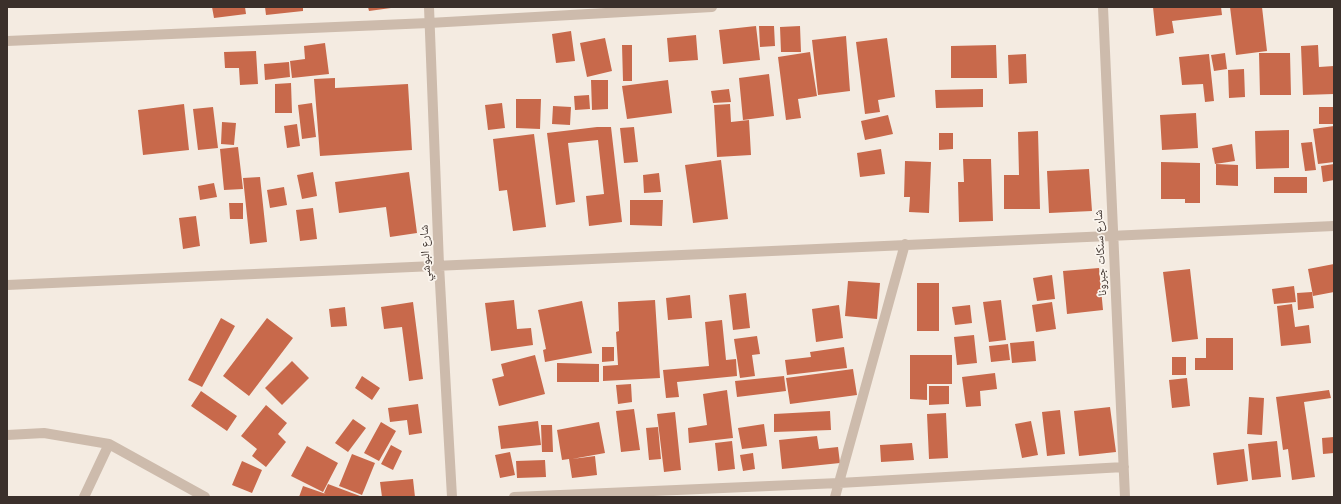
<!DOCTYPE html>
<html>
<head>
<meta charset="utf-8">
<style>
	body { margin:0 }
	#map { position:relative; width:1341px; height:504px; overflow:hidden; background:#f4ebe1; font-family:Poppins,sans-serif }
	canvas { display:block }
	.frame { position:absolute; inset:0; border:8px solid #3b302b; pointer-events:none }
</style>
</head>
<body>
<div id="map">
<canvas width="1341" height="504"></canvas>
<div class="frame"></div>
</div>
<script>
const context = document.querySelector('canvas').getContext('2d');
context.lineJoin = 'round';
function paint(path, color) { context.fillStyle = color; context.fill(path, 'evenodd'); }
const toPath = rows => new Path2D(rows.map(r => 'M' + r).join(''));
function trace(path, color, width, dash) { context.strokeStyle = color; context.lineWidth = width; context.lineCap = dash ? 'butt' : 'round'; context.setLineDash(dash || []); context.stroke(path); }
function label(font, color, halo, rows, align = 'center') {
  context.font = font + ' Poppins,"Noto Naskh Arabic",sans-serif'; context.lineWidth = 3.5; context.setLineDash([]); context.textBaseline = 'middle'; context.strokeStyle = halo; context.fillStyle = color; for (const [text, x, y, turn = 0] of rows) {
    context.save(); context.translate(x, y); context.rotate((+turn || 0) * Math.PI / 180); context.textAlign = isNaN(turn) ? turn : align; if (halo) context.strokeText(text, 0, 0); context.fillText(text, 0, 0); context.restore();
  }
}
paint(toPath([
	[212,7,245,7,246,14,214,18],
	[265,7,303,7,303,11,266,15],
	[368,7,391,7,391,8,369,11],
	[1153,7,1221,7,1222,15,1172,21,1174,33,1156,36],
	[1230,7,1262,7,1267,51,1236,55],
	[756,26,760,60,723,64,719,30],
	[759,26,774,26,775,46,760,47],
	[800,26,801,52,781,52,780,27],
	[571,31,575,61,556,63,552,34],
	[696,35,698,60,669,62,667,38],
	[846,36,850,91,818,95,812,40],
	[605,38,612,71,587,77,580,43],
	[887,38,895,97,878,100,880,112,865,114,856,42],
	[325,43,329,74,292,78,290,61,305,59,304,46],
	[622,45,632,45,632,81,623,81],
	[996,45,997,78,951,78,951,46],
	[1318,45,1319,67,1334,66,1334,94,1303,95,1301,46],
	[256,51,258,84,240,85,239,68,225,68,224,52],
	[810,52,817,96,798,99,801,118,786,120,778,57],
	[1225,53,1227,69,1214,71,1211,55],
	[1259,53,1290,53,1291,95,1260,95],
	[1026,54,1027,83,1009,84,1008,55],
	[1209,54,1214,101,1205,102,1203,84,1182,85,1179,57],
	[289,62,290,77,265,80,264,64],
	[1244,69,1245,97,1229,98,1228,70],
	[769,74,774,116,743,120,739,78],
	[335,78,335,88,408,84,412,150,320,156,314,79],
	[591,80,608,80,608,109,592,110],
	[668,80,672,113,627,119,622,86],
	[291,83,292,113,275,113,275,84],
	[729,89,731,102,713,103,711,91],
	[983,89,983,107,936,108,935,90],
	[589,95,590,109,575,110,574,96],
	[516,99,541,99,540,129,516,128],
	[312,103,316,137,302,139,298,105],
	[502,103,505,128,488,130,485,105],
	[184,104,189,150,143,155,138,110],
	[730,104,731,122,749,120,751,155,717,157,714,105],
	[553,106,571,107,570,125,552,124],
	[213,107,218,148,198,150,193,109],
	[1319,107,1334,107,1334,124,1319,124],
	[1196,113,1198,148,1162,150,1160,115],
	[888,115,893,134,865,140,861,121],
	[222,122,236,123,234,145,221,144],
	[297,124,300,146,287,148,284,126],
	[1334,126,1334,162,1318,164,1313,129],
	[597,127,611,127,622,222,589,226,586,196,604,194,598,140,568,143,575,202,556,205,547,133],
	[634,127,638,162,624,163,620,128],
	[1289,130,1289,168,1256,169,1255,131],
	[1038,131,1040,209,1004,209,1004,175,1019,175,1018,132],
	[939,133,953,133,953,149,939,150],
	[534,134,546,227,513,231,507,190,499,191,493,139],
	[1312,142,1316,170,1305,171,1301,143],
	[1232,144,1235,161,1215,164,1212,148],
	[238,147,243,189,224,190,220,149],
	[881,149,885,174,860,177,857,153],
	[963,159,991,159,993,221,959,222,958,182,964,182],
	[721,160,728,219,693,223,685,165],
	[905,161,931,162,929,213,909,212,910,197,904,197],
	[1161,162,1200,163,1200,203,1185,203,1185,199,1161,199],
	[1216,164,1238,165,1238,186,1216,185],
	[1334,164,1334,180,1323,182,1321,166],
	[1089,169,1092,211,1049,213,1047,171],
	[313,172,317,196,302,199,297,175],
	[409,172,417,233,390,237,386,207,339,213,335,182],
	[659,173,661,192,644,193,643,175],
	[260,177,267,242,250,244,243,178],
	[1274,177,1307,177,1307,193,1274,193],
	[214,183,217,197,200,200,198,186],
	[284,187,287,205,270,208,267,190],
	[630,200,663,200,662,226,630,225],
	[229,203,243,203,243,219,230,219],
	[313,208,317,239,300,241,296,210],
	[196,216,200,246,183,249,179,218],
	[1334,264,1334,292,1313,296,1308,269],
	[1099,268,1103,310,1067,314,1063,271],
	[1190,269,1198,339,1172,342,1163,272],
	[1052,275,1055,299,1037,301,1033,278],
	[848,281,880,283,877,319,845,316],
	[917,283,939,283,939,331,917,331],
	[1294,286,1296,302,1274,304,1272,289],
	[1312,292,1314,308,1298,310,1297,293],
	[746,293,750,328,733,330,729,295],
	[690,295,692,318,668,320,666,298],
	[514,300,517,329,531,328,533,345,491,351,485,303],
	[655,300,660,378,603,381,603,366,618,365,616,332,619,331,618,302],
	[1001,300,1006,340,989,342,983,302],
	[582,301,592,353,545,362,543,350,546,349,538,310],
	[413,302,423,379,409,381,402,327,384,329,381,307],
	[1052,302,1056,329,1036,332,1032,305],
	[1292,304,1295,327,1309,325,1311,343,1281,346,1277,306],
	[839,305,843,338,816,342,812,309],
	[970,305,972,323,955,325,952,307],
	[345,307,347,326,331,327,329,309],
	[221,318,235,326,202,387,188,380],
	[267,318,293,338,249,396,223,376],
	[722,320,726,360,736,359,737,376,677,382,679,397,666,398,663,370,709,366,705,322],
	[974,335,977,363,957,365,954,337],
	[757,336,760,354,752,355,755,376,740,378,734,339],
	[1206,338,1233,338,1233,370,1195,370,1195,358,1206,358],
	[1034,341,1036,361,1012,363,1010,343],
	[1008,344,1010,360,991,362,989,346],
	[602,347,614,347,614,361,602,362],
	[844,347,847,368,787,375,785,360,811,357,810,352],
	[535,355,545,394,499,406,492,379,504,376,501,364],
	[910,355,952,355,952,384,927,384,927,400,910,399],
	[1172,357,1186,357,1186,375,1172,375],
	[292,361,309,378,282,405,265,388],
	[557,363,599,364,599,382,557,382],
	[853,369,857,395,790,404,786,378],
	[995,373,997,389,980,391,981,406,966,407,962,377],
	[362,376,380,388,372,400,355,388],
	[784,376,786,391,737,397,735,381],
	[1187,378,1190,406,1172,408,1169,380],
	[631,384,632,402,618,404,616,385],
	[929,386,949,386,949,404,929,405],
	[727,390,733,438,689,443,688,428,707,425,703,394],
	[1329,390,1331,398,1304,402,1315,477,1292,480,1288,449,1283,450,1276,397],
	[201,391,237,416,227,431,191,406],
	[1249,397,1264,398,1262,435,1247,434],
	[418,404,422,433,409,435,407,420,390,422,388,408],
	[266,405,287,423,278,434,286,442,266,467,252,456,257,449,241,436],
	[1110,407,1116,452,1079,456,1074,411],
	[634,409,640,450,621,452,616,411],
	[1060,410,1065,454,1047,456,1042,412],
	[830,411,831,430,774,432,774,414],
	[675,412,681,470,664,472,657,414],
	[946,413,948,458,929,459,927,414],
	[353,419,366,428,348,452,335,443],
	[538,421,541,445,501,449,498,426],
	[1031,421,1038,455,1022,458,1015,424],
	[381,422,396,431,379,461,364,453],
	[599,422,605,453,572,459,595,456,597,475,572,478,569,459,562,460,557,430],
	[764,424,767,446,742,449,738,428],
	[541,425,552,425,553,452,542,452],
	[658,427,661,459,649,460,646,428],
	[817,436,819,449,838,447,840,463,782,469,779,440],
	[1334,437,1334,453,1323,454,1322,438],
	[732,441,735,469,718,471,715,443],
	[1277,441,1281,477,1252,480,1248,444],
	[912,443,914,460,881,462,880,445],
	[391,445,402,451,393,470,381,464],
	[307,446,338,463,323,492,291,476],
	[1244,449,1248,481,1217,485,1213,453],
	[510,452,515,475,500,478,495,455],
	[753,453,755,469,743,471,740,455],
	[352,454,375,463,362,495,339,486],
	[545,460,546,477,517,478,516,461],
	[242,461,262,470,252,493,232,485],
	[413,479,415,497,382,497,380,482],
	[328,484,360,496,359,497,299,497,303,486,326,494,324,493]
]), '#c8694b');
trace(toPath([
	[429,7,439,265,452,497],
	[1103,7,1125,497],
	[7,41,429,23,712,7],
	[7,285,1334,226],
	[7,435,44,433,109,444,205,497],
	[84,497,109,444],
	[514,497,839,483,1124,467],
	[835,497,905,244]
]), '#cdbbac', 10);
label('12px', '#3b302b', '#fbf5ee', [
	["شارع البوشي",426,253,-93],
	["شارع سنكات جبرونا",1101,253,-93]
]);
</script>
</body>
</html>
